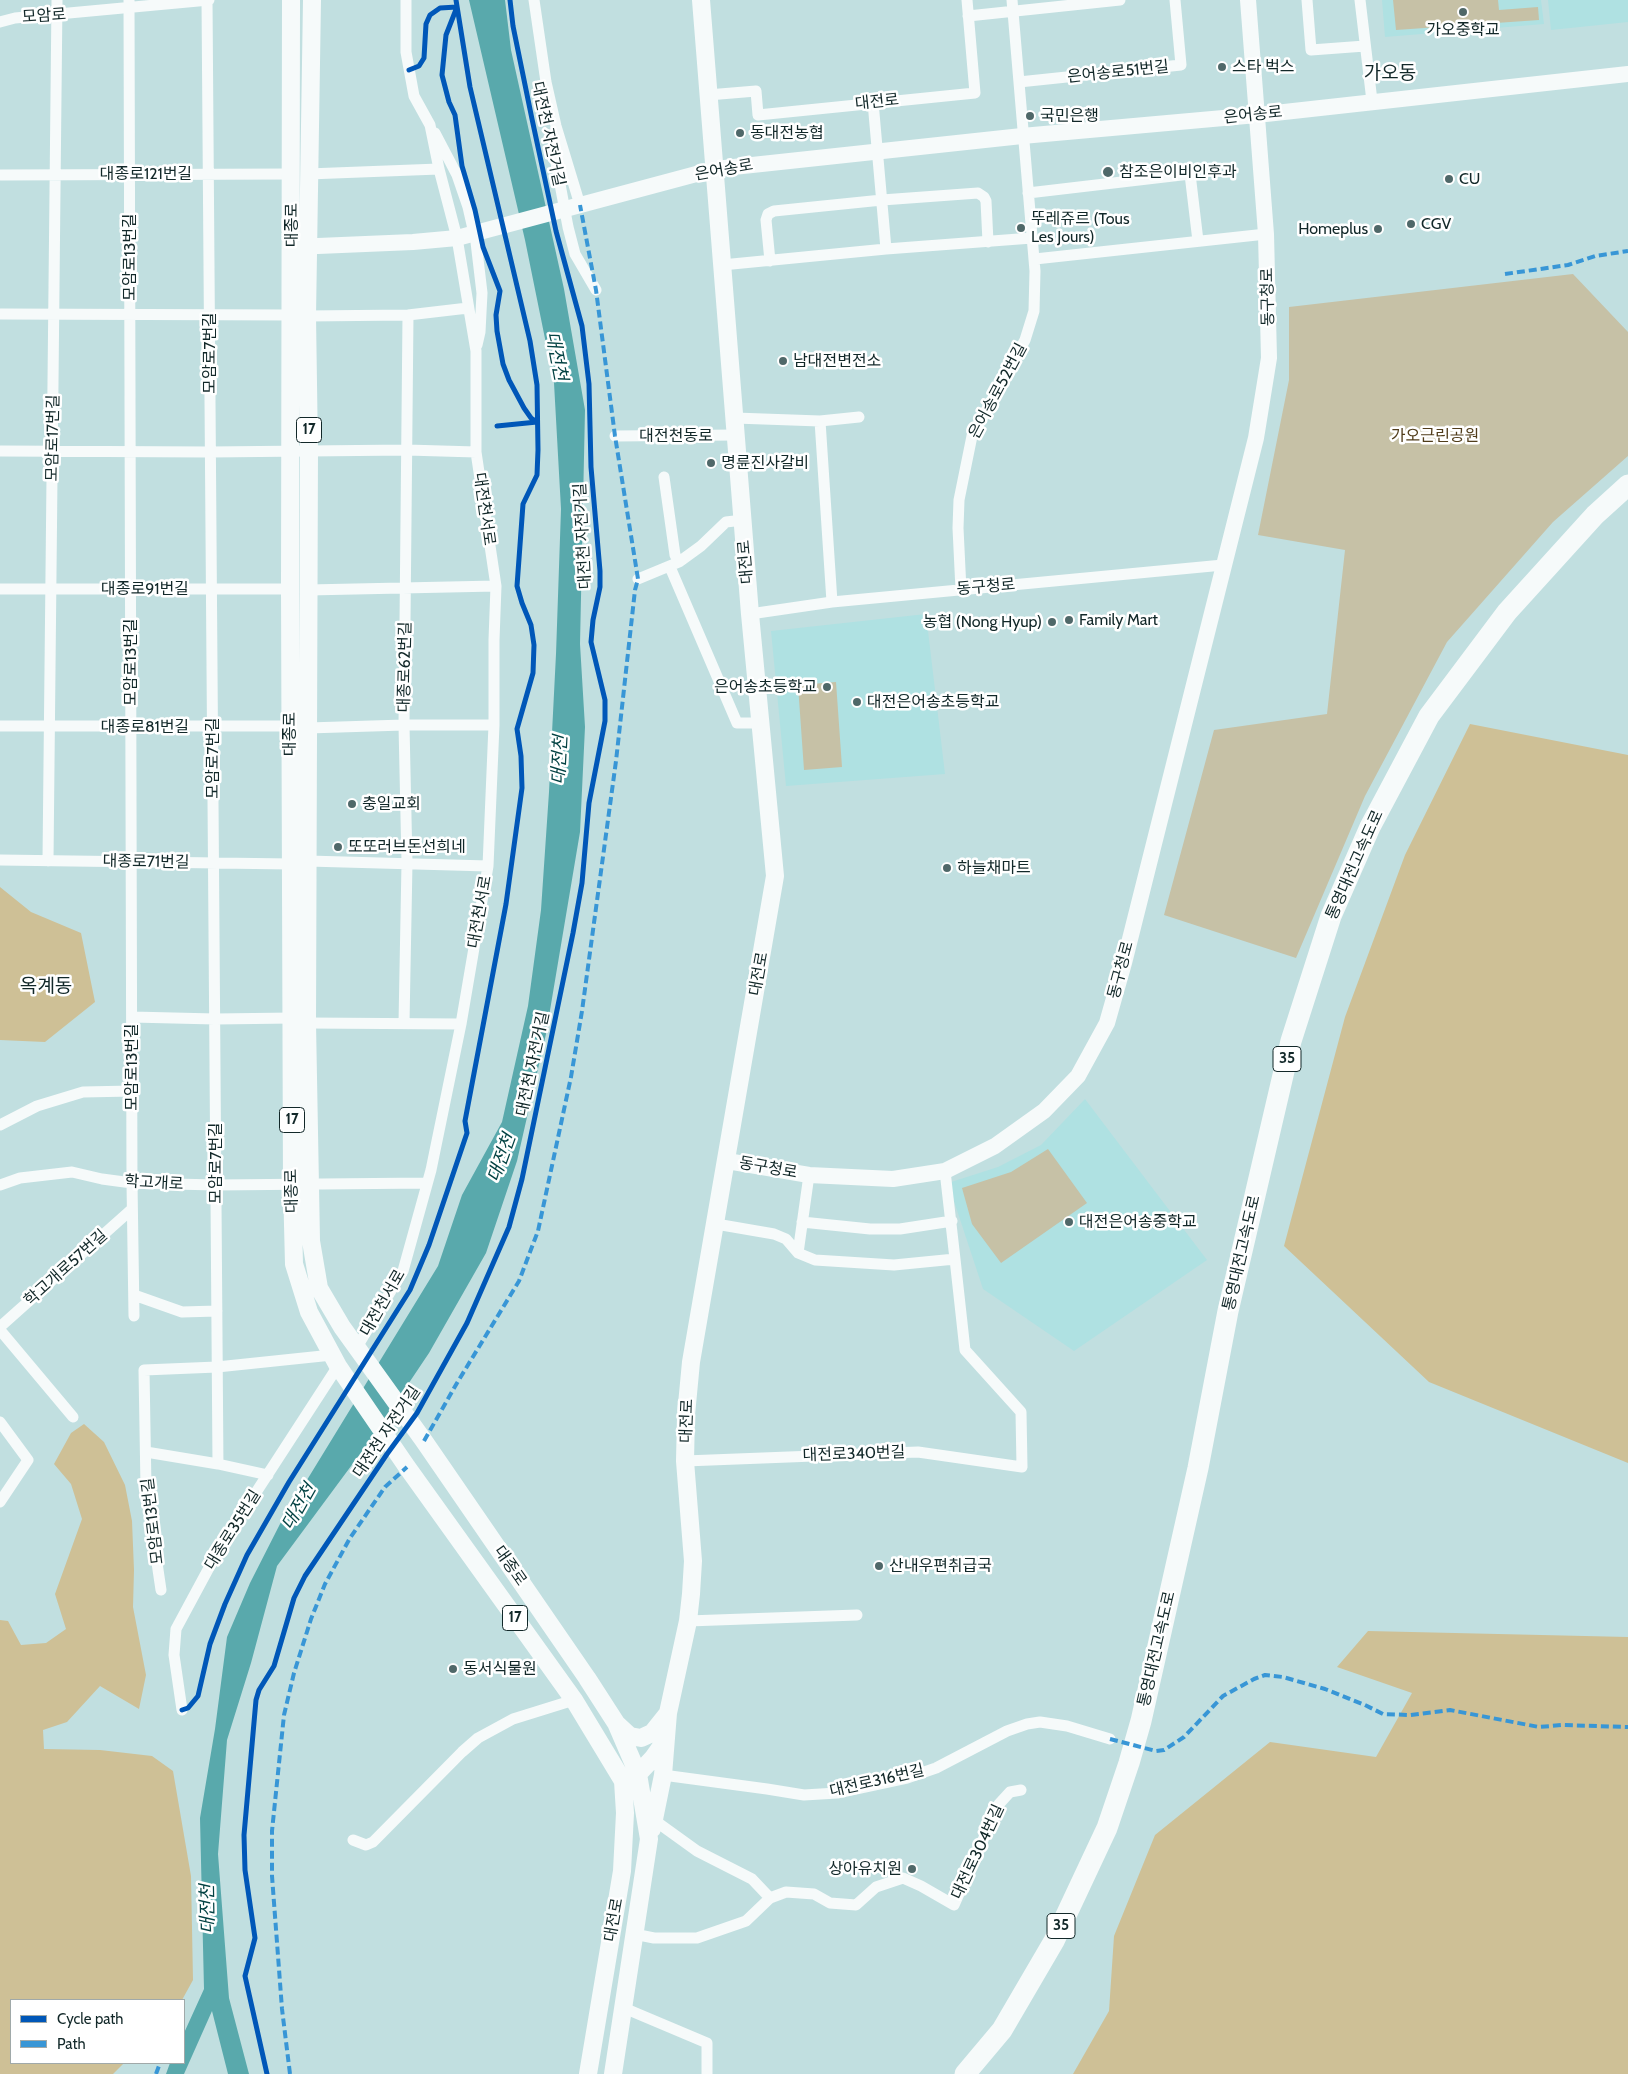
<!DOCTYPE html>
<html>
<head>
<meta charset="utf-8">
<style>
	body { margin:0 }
	#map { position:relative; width:1628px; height:2074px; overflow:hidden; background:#c1dfe0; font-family:Cabin,sans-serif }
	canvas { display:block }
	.legend { position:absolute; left:10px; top:1999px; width:175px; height:65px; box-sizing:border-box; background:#fff; border:1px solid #a0a9a9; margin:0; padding:6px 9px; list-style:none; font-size:15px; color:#122829 }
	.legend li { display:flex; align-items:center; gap:10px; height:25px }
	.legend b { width:25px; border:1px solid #a0a9a9 }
</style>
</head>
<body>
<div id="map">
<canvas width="1628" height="2074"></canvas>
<ul class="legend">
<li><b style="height:6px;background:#0057b8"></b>Cycle path</li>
<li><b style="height:6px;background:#3896d6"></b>Path</li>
</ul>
</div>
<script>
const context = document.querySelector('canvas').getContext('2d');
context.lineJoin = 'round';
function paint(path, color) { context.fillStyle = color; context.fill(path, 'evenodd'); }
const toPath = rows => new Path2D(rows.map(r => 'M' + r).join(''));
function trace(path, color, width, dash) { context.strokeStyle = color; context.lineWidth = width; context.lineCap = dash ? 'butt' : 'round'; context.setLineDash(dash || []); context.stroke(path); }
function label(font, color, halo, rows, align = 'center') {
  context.font = font + ' Cabin,"Noto Sans KR",sans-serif'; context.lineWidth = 5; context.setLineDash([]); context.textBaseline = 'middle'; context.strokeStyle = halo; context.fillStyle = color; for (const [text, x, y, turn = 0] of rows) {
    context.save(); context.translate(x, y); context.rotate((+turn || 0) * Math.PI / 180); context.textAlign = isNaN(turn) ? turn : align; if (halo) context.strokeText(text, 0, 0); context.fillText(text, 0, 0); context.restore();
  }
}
paint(toPath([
	[1382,0,1541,0,1544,24,1385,37],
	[1548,0,1628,0,1628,22,1551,30],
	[926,614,945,774,786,786,771,631],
	[1085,1099,1207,1260,1074,1351,983,1289,948,1183,998,1167,1041,1145]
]), '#afe1e2');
paint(toPath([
	[1393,0,1498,0,1499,10,1538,7,1539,20,1396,30],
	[1573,274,1628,332,1628,456,1553,522,1447,642,1365,796,1296,958,1164,915,1214,730,1327,714,1345,550,1258,535,1289,380,1289,307],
	[836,682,842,767,804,770,798,685],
	[1048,1149,1087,1203,1001,1263,972,1224,962,1188,1011,1172]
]), '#c6c1a6');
paint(toPath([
	[1470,724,1628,755,1628,1463,1429,1382,1284,1246,1345,1017,1405,855],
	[0,887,31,912,81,933,95,1002,45,1042,0,1040],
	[84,1424,104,1442,125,1485,132,1521,134,1570,133,1607,146,1675,139,1709,100,1686,67,1722,43,1730,44,1749,100,1750,152,1756,173,1771,191,1876,193,1980,182,2000,11,2000,11,2063,124,2063,113,2074,0,2074,0,1620,8,1621,21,1645,46,1643,66,1629,55,1594,82,1519,71,1484,54,1464,71,1433],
	[1368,1631,1628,1637,1628,2074,1073,2074,1109,2011,1114,1936,1155,1835,1270,1742,1376,1757,1412,1693,1337,1667]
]), '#cec096');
paint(toPath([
	[469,0,505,0,511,50,564,289,585,410,580,644,585,727,580,832,546,1034,517,1161,486,1253,429,1353,374,1435,277,1566,251,1663,227,1740,218,1854,229,1998,249,2074,228,2074,212,2011,184,2074,166,2074,170,2063,184,2063,184,2033,204,1989,200,1818,215,1729,227,1637,250,1583,280,1524,438,1266,462,1195,502,1122,528,1006,541,910,549,792,556,654,561,509,554,383,525,240]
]), '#59a9ac');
trace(toPath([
	[129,0,132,1183,134,1316],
	[207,0,218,1464],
	[534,0,546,82,556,126,580,205],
	[1307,0,1311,50,1365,46],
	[1360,0,1372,101],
	[968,16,1120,0],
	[0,22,15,18,209,0],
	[1019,82,1181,65,1175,0],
	[708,95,756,91,758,115,975,93,967,0],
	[873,102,886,249],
	[556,132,554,152,568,227,575,254,596,290],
	[435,133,457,175,468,207,476,242,482,293,480,332,477,345],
	[308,174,439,169],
	[0,175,292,174],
	[1028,193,1190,174,1198,241],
	[1035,259,1266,234],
	[770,261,766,220,768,214,774,211,882,200,978,193,984,197,986,201,988,242],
	[722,265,886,249,1032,238],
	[0,314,291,315],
	[307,316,408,315,468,308],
	[735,418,820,421,859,417],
	[820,421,832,602],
	[615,436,737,435],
	[0,451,210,452,407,450,476,452],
	[664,477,675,555,679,562],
	[670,567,737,723,760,723],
	[638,579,679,562,701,546,726,522,743,520],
	[0,589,290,589],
	[308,590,496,586],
	[961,590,958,528,959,500,972,436,1025,340,1034,311,1035,271,1012,0],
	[750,614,832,602,1223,565],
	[0,726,290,726],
	[308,728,404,725,494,725],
	[0,860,291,864],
	[48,861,57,0],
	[308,861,488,866],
	[132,1017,215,1019,293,1018],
	[307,1023,461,1024],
	[404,1023,407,863,404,725,408,315],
	[0,1125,37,1106,83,1092,132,1091],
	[0,1185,20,1178,72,1172,102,1179,132,1183,216,1185,427,1183],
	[802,1222,870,1229,900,1229,952,1221],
	[716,1224,774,1234,786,1239,798,1253,815,1260,894,1265,955,1259,945,1171],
	[798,1253,809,1175],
	[134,1295,182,1312,217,1311],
	[0,1327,132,1209],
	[0,1330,73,1417],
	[357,1347,403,1271,431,1170,461,1024,488,866,494,725,494,640,496,586,476,452,476,351,457,238,439,169,430,125,414,96,406,52,406,0],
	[0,1422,28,1460,0,1502],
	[146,1452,218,1464,268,1475],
	[685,1461,918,1452,1022,1467,1021,1412,965,1350,955,1259],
	[161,1590,146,1488,144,1370,217,1367,332,1355],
	[688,1621,857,1615],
	[182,1710,174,1655,176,1629,218,1551,338,1366],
	[663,1775,767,1789,804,1795,837,1793,907,1778,936,1768,1007,1731,1027,1724,1040,1722,1067,1726,1110,1739],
	[654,1820,697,1851,752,1879,770,1898],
	[353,1840,366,1845,373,1842,462,1752,478,1738,513,1719,574,1700],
	[634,1934,654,1938,697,1938,746,1921,770,1898,786,1892,814,1894,830,1903,856,1905,876,1887,903,1878,921,1886,954,1905,999,1804,1010,1792,1021,1790],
	[624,2008,707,2043,707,2074]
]), '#f6fafa', 11);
trace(toPath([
	[294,247,413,242,457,238,715,169,1022,136,1257,115,1628,74],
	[727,1161,809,1175,893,1179,945,1171,995,1146,1044,1111,1078,1076,1107,1023,1124,963,1256,438,1269,358,1266,234,1248,0]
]), '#f6fafa', 16);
trace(toPath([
	[291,0,290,589,292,1185,294,1264,309,1312,338,1366,407,1467,574,1700,623,1781,625,1813,622,1871,588,2074],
	[312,0,307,316,309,451,307,1023,311,1241,319,1288,342,1327,424,1441,587,1678,616,1723,638,1774,649,1839,613,2074],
	[617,1724,630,1736,641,1738,652,1733,668,1713],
	[628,1779,638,1774,653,1758,665,1741],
	[652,1829,663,1775,668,1713,688,1621,691,1594,693,1561,685,1461,686,1415,691,1362,775,876,750,614,701,0]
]), '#f6fafa', 18);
trace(toPath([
	[965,2074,1002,2030,1054,1941,1107,1828,1129,1763,1141,1721,1198,1468,1228,1311,1291,1041,1331,916,1370,827,1429,716,1507,612,1595,515,1628,485]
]), '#f6fafa', 21);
trace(toPath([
	[1505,274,1568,265,1595,256,1628,251],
	[424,1441,457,1383,519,1281,538,1231,571,1077,582,1011,616,761,635,590,638,579,615,436,596,290,580,205],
	[1110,1739,1156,1751,1164,1750,1184,1737,1223,1696,1254,1679,1265,1675,1283,1677,1325,1689,1365,1705,1383,1714,1410,1715,1450,1710,1539,1727,1562,1725,1628,1727],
	[156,2074,160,2063],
	[290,2074,282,2009,272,1876,272,1831,284,1715,294,1673,311,1619,325,1584,350,1538,385,1487,407,1467]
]), '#3896d6', 4, [8, 4]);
trace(toPath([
	[409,70,419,66,424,58,426,24,430,15,440,8,457,7,446,35,442,75,449,102,455,115,462,166,475,210,483,247,500,291,496,315,497,331,503,364,509,380,524,408,531,418,537,422,497,426],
	[182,1710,188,1708,198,1696,210,1644,225,1604,247,1555,289,1482,410,1290,429,1245,467,1133,465,1121,506,904,522,788,521,756,517,729,533,673,534,645,531,625,522,603,517,586,523,504,537,475,538,450,537,385,530,341,470,87,456,0],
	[267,2074,245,1976,255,1938,245,1870,244,1835,256,1700,259,1690,274,1666,294,1598,305,1576,387,1454,417,1413,467,1323,509,1227,522,1179,573,933,582,883,589,803,605,721,605,700,591,642,593,620,600,587,600,571,591,467,589,384,582,326,556,231,532,119,513,26,510,0]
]), '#0057b8', 5);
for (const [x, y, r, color] of [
	[1463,12,5,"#4f6869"],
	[1222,67,5,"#4f6869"],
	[1030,116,5,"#4f6869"],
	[740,133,5,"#4f6869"],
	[1108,172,6,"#4f6869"],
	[1449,179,5,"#4f6869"],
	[1411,224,5,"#4f6869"],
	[1021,228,5,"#4f6869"],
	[1378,229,5,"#4f6869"],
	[783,361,5,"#4f6869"],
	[711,463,5,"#4f6869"],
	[1069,620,5,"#4f6869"],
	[1052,622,5,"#4f6869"],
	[827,687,5,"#4f6869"],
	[857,702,5,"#4f6869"],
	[352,804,5,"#4f6869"],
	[338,847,5,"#4f6869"],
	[947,868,5,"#4f6869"],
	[1069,1222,5,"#4f6869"],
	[879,1566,5,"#4f6869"],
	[453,1669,5,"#4f6869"],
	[912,1869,5,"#4f6869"]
]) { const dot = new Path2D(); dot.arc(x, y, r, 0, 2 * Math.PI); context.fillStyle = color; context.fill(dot); trace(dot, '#fff', 2); }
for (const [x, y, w] of [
	[309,430,25],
	[1287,1059,28],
	[292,1120,25],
	[515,1618,25],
	[1061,1926,28]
]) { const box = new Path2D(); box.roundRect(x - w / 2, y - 12.5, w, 25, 4); context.fillStyle = '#fff'; context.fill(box); trace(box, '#122829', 1); }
label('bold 15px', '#122829', null, [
	["17",309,430],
	["35",1287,1059],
	["17",292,1120],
	["17",515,1618],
	["35",1061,1926]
]);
label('16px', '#122829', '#fff', [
	["모암로",44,16,-4],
	["은어송로51번길",1118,72,-6],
	["대전로",877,102,-6],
	["은어송로",1253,115,-6],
	["대전천 자전거길",548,134,78],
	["은어송로",724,170,-10],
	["대종로121번길",146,174],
	["대종로",292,225,-90],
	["모암로13번길",130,257,-90],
	["동구청로",1268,297,-91],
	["모암로7번길",210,353,-90],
	["은어송로52번길",998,391,-62],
	["대전천동로",676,436],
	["모암로17번길",53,438,-89],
	["대전천서로",484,509,82],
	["대전천 자전거길",583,536,-93],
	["대전로",746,562,-95],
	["동구청로",986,587,-5],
	["대종로91번길",145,589],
	["모암로13번길",131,662,-90],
	["대종로62번길",405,667,-89],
	["대종로81번길",145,727],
	["대종로",290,734,-90],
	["모암로7번길",213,758,-90],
	["대종로71번길",146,862,1],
	["통영대전고속도로",1355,865,-66],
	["대전천서로",480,912,-80],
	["동구청로",1121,970,-75],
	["대전로",759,974,-80],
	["대전천 자전거길",533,1064,-78],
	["모암로13번길",132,1067,-90],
	["모암로7번길",216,1163,-90],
	["동구청로",768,1168,10],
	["학고개로",154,1183,3],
	["대종로",292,1191,-91],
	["통영대전고속도로",1242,1253,-77],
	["학고개로57번길",66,1268,-42],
	["대전천서로",383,1303,-60],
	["대전로",687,1421,-88],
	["대전천 자전거길",387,1432,-56],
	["대전로340번길",854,1454,-2],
	["모암로13번길",153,1521,-97],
	["대종로35번길",233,1530,-58],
	["대종로",510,1566,55],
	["통영대전고속도로",1157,1649,-77],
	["대전로316번길",877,1781,-13],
	["대전로304번길",978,1852,-65],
	["대전로",614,1920,-80]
]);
label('16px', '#122829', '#fff', [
	["가오중학교",1463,30,"center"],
	["스타 벅스",1232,67],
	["국민은행",1040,116],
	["동대전농협",750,133],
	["참조은이비인후과",1119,172],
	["CU",1459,179],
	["뚜레쥬르 (Tous",1031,219],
	["Les Jours)",1031,237],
	["CGV",1421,224],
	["Homeplus",1368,229,"right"],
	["남대전변전소",793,361],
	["명륜진사갈비",721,463],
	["Family Mart",1079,620],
	["농협 (Nong Hyup)",1042,622,"right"],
	["은어송초등학교",817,687,"right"],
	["대전은어송초등학교",867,702],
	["충일교회",362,804],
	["또또러브돈선희네",348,847],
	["하늘채마트",957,868],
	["대전은어송중학교",1079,1222],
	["산내우편취급국",889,1566],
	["동서식물원",463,1669],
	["상아유치원",902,1869,"right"]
], 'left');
label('16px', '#503c1a', '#fff', [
	["가오근린공원",1435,436]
]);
label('italic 18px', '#034243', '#fff', [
	["대전천",556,356,79],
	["대전천",560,760,-87],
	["대전천",502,1158,-70],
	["대전천",299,1507,-60],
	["대전천",208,1909,-91]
]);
label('19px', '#122829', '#fff', [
	["가오동",1390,73],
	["옥계동",46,986]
]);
</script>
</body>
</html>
